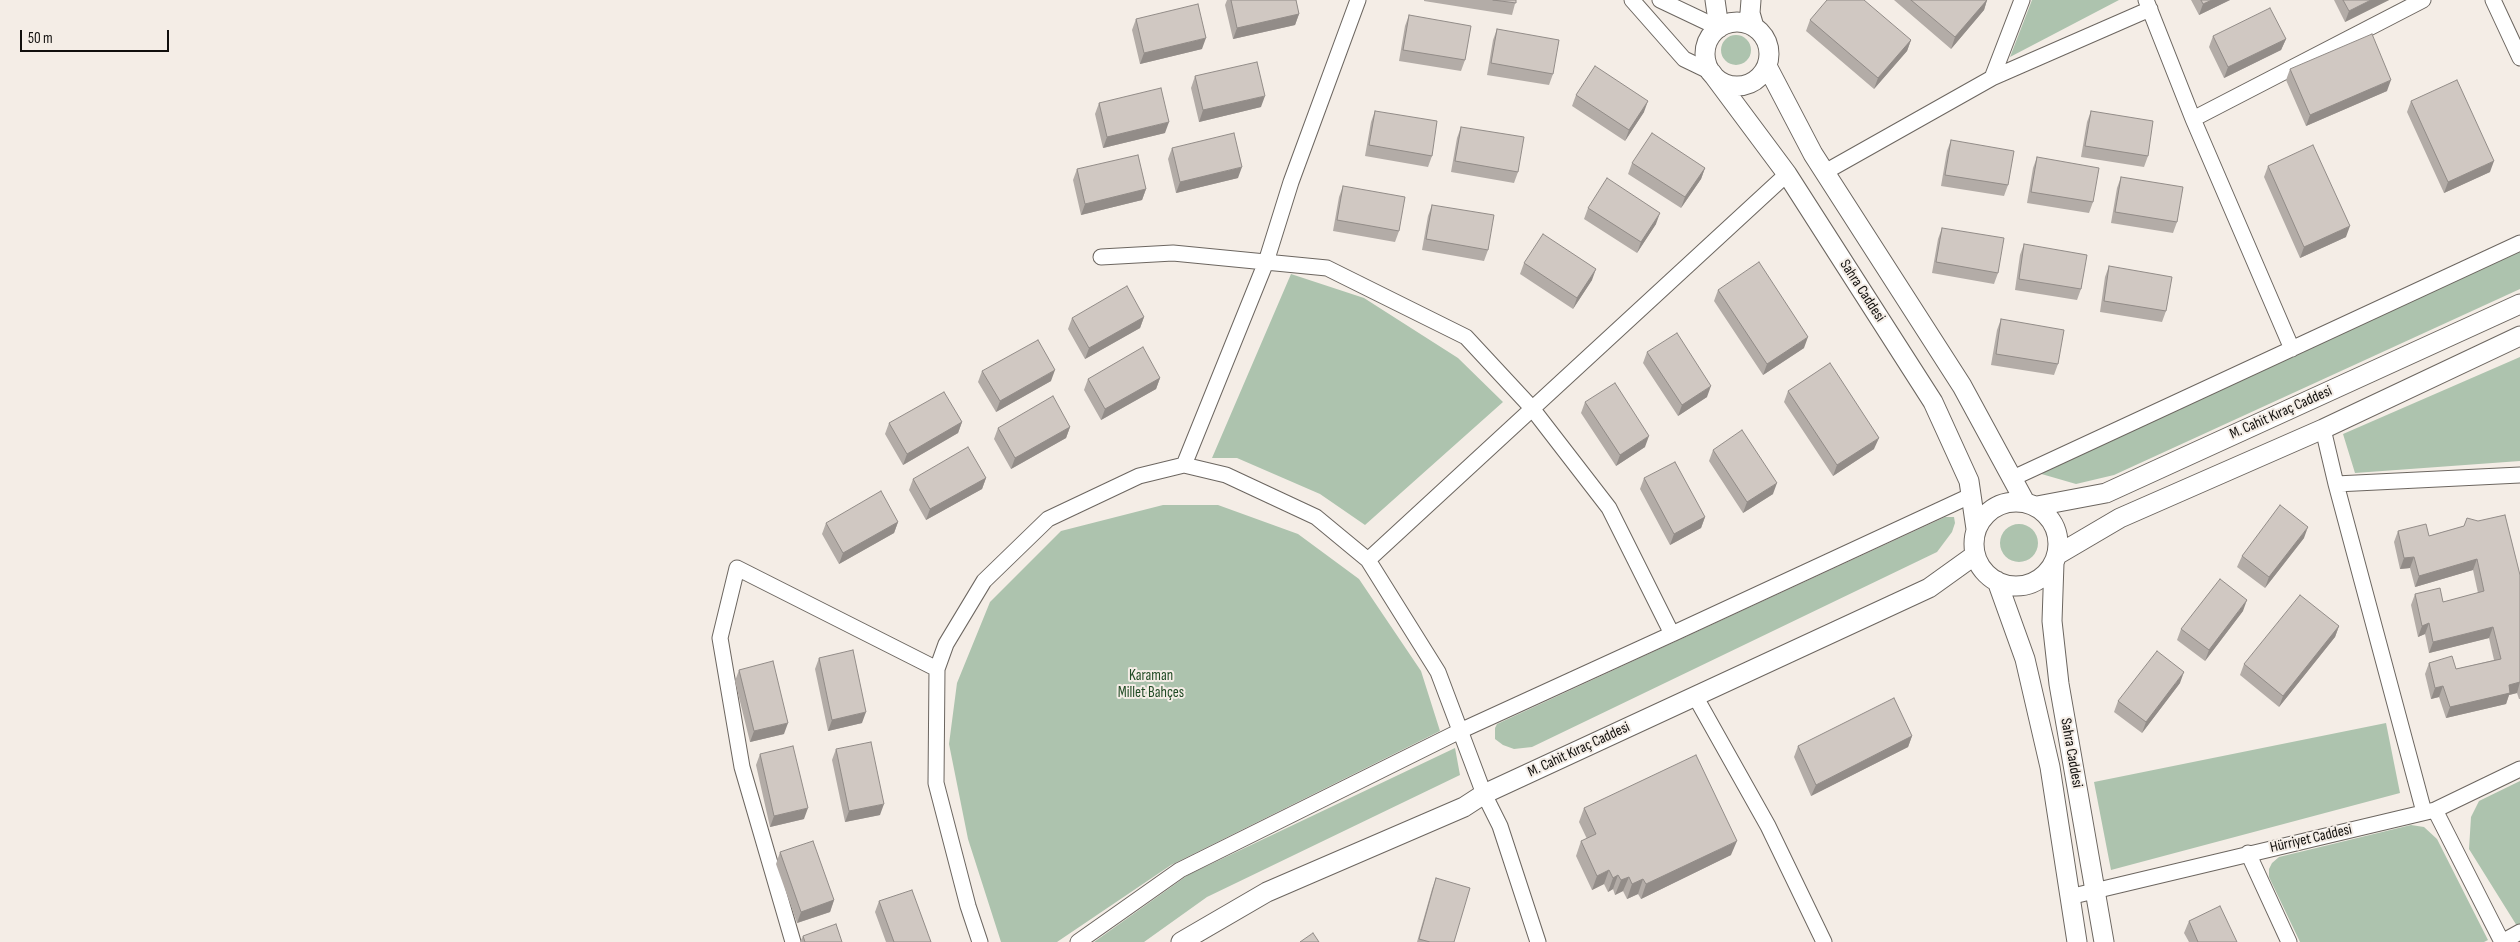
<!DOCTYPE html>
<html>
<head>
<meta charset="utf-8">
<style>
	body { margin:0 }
	#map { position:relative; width:2520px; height:942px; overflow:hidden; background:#f4ede6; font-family:"Sofia Sans Condensed",sans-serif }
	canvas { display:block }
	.scale { position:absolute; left:20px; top:30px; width:149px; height:22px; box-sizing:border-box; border:2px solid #110f0d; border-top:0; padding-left:6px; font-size:15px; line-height:18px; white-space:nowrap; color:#110f0d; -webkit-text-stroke:4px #f4ede6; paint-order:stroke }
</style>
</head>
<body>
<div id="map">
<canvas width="2520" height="942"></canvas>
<div class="scale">50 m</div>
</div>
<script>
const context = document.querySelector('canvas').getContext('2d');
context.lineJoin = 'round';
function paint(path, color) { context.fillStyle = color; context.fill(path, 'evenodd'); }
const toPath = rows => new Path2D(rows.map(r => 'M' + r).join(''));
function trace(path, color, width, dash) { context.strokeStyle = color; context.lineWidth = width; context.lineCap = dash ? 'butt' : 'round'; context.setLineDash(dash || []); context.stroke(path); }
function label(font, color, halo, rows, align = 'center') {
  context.font = font + ' "Sofia Sans Condensed",sans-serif'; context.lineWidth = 4; context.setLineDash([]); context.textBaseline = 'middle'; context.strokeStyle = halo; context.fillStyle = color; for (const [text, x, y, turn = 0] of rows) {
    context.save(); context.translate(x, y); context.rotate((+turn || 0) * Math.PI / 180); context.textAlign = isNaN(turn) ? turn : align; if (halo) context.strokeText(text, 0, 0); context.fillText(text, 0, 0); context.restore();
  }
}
paint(toPath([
	[2032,0,2119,0,2010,57],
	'1721 50a15 15 0 1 1 30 0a15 15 0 1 1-30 0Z',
	[2520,250,2520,289,2114,475,2076,484,2038,473],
	[1291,274,1364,298,1458,358,1503,402,1365,525,1320,494,1237,458,1212,458],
	[2520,357,2520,461,2355,473,2343,434],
	[1163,505,1218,505,1298,534,1359,579,1421,671,1440,731,1171,865,1057,942,1001,942,968,839,949,744,957,683,990,602,1061,531],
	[1945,517,1954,517,1955,523,1952,532,1937,552,1532,747,1514,749,1503,745,1495,739,1495,728,1497,724],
	'2000 543a19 19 0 1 1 38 0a19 19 0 1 1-38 0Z',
	[2386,723,2400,793,2111,870,2094,782],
	[1455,748,1460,775,1207,897,1144,942,1094,942,1188,875],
	[2520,781,2520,924,2517,926,2469,849,2471,817,2479,801],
	[2411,825,2424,827,2437,839,2488,940,2484,942,2300,942,2269,877,2269,869,2272,863,2279,857]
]), '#adc3ae');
const minor = toPath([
	[1632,0,1684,59,1711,72],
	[1660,0,1719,28],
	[2146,0,2193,119,2423,0],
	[2493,0,2520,58],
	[1992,78,2150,9],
	[2193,119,2292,349],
	[1825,172,1992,78,2022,0],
	[2323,429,2336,484,2520,475],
	[1184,465,1266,262,1291,182,1358,0],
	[2013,478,2520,243],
	[2336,484,2424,812],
	[1368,560,1787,174],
	[1672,634,1972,495],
	[1695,696,1768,826,1824,942],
	[2435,810,2502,942],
	[2248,853,2289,942],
	[2069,897,2435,810,2520,769],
	[793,942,742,767,720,638,737,568,937,669],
	[980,942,968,906,936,783,937,669,946,644,984,581,1048,519,1139,476,1184,465,1226,475,1316,517,1368,560,1438,672,1484,794,1500,826,1538,942],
	[1078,942,1180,870,1460,731,1672,634,1609,508,1531,407,1466,337,1327,268,1173,253,1101,257],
	[2502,942,2520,932]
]);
const tertiary = toPath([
	[1715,0,1719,28],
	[1751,0,1750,13,1754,27],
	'1705 54a32 32 0 1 1 64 0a32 32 0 1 1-64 0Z',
	[1767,66,1813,154,1962,386,2025,502],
	[1711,72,1787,174,1933,402,1969,481,1976,529],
	'1974 544a42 42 0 1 1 84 0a42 42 0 1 1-84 0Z',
	[2037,506,2106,493,2520,304],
	[2057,555,2120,518,2323,429,2520,336],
	[2054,563,2052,621,2059,684,2104,942],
	[1997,581,2025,659,2050,767,2077,942],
	[1181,942,1267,892,1464,807,1484,794,1929,588,1975,555]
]);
trace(minor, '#6c6660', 17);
trace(tertiary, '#6c6660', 21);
trace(minor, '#fff', 15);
trace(tertiary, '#fff', 19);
paint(toPath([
	[1227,0,1296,0,1299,14,1295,25,1233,39,1225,5],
	[1424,0,1516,0,1512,15,1424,1],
	[1894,0,1987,0,1984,10,1951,49],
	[2191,0,2230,0,2199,15],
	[2334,0,2389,0,2345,22],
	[1409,15,1465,60,1461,71,1399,61,1405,26],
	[1136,19,1202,49,1140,64,1132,30],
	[1810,20,1911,40,1907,51,1874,89,1806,31],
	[1497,29,1553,74,1549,85,1487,75,1493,40],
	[2213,36,2286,39,2281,50,2224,78,2209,47],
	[2290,69,2387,91,2306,126,2286,80],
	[1195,76,1261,107,1199,122,1191,88],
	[1576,95,1644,112,1625,141,1572,106],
	[2411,101,2490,172,2444,193,2407,112],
	[1099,103,1165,133,1103,148,1095,114],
	[1375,111,1432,156,1428,167,1365,156,1371,122],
	[2091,111,2148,156,2144,167,2081,157,2087,122],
	[1461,127,1518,172,1514,183,1451,172,1457,138],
	[1951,140,2008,185,2004,196,1941,186,1947,151],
	[1172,148,1238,178,1176,193,1168,159],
	[2037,157,2093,202,2089,213,2027,203,2033,168],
	[1632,163,1705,168,1701,179,1681,208,1628,174],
	[2268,166,2346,237,2300,258,2264,177],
	[1077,169,1146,189,1142,200,1081,215,1073,180],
	[2121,177,2177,222,2173,233,2111,223,2117,188],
	[1343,186,1399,231,1395,242,1333,231,1339,197],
	[1432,205,1488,250,1484,261,1422,250,1428,216],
	[1588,208,1656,224,1637,253,1584,219],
	[1942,228,1998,273,1994,284,1932,273,1938,239],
	[2024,244,2081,289,2077,300,2015,290,2020,255],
	[1524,263,1592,280,1573,309,1520,274],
	[2109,266,2166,311,2162,322,2100,312,2105,277],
	[1718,290,1804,348,1763,375,1714,301],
	[1144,317,1140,328,1085,359,1068,329,1072,318],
	[2001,319,2058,364,2054,375,1991,365,1997,330],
	[1647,352,1707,397,1678,416,1643,363],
	[982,371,1051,381,996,412,978,382],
	[1160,378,1156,389,1101,420,1084,390,1088,379],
	[1788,391,1874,449,1833,476,1784,402],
	[1585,402,1645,447,1616,466,1581,413],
	[962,422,958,433,903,465,885,434,889,423],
	[1070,427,1066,438,1011,469,994,439,998,428],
	[1713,450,1773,494,1743,513,1709,461],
	[986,478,982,489,926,520,909,490,913,479],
	[1644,478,1705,517,1701,528,1670,545,1640,489],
	[2467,518,2520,575,2520,699,2519,699,2517,693,2509,695,2506,704,2446,718,2439,697,2431,699,2425,674,2429,663,2456,669,2494,660,2489,638,2429,653,2425,634,2418,637,2411,605,2415,594,2443,602,2478,593,2473,570,2415,587,2410,568,2400,569,2394,542,2398,531,2429,536,2464,526],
	[898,522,894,533,839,564,822,534,826,523],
	[2304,538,2265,588,2237,567,2242,556],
	[2243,611,2205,661,2177,640,2181,629],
	[2339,626,2335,637,2279,707,2240,675,2244,664],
	[819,658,862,723,828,731,815,669],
	[739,670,784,734,750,742,735,681],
	[2180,683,2142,733,2114,712,2118,701],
	[1912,736,1908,747,1811,796,1794,757,1798,746],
	[836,749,880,815,845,822,832,760],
	[760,754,804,819,770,827,756,765],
	[1584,808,1731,855,1641,899,1638,894,1627,899,1623,891,1615,895,1613,889,1608,892,1604,884,1592,890,1576,856,1581,841,1587,839,1579,822],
	[780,852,834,900,830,912,797,923,776,864],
	[1436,878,1454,942,1417,942,1432,889],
	[879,901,931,942,886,942,875,912],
	[2189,921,2237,942,2189,942,2184,933],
	[803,936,842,942,800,942]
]), '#b3aca7');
paint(toPath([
	[1987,0,1984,10,1951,49,1955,37],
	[2212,0,2230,0,2199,15,2203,4],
	[2371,0,2389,0,2345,22,2349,11],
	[1299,14,1295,25,1233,39,1237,28],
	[1206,38,1202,49,1140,64,1144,53],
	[2286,39,2281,50,2224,78,2228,67],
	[1911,40,1907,51,1874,89,1878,78],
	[2391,80,2387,91,2306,126,2310,115],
	[1265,96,1261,107,1199,122,1203,110],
	[1648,101,1644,112,1625,141,1629,130],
	[1169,122,1165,133,1103,148,1107,137],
	[2494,161,2490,172,2444,193,2448,182],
	[1242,167,1238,178,1176,193,1180,182],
	[1705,168,1701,179,1681,208,1685,197],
	[1146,189,1142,200,1081,215,1085,204],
	[1660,213,1656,224,1637,253,1641,242],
	[2350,226,2346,237,2300,258,2304,247],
	[1596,269,1592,280,1573,309,1577,298],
	[1144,317,1140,328,1085,359,1089,348],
	[1808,337,1804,348,1763,375,1767,364],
	[1055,370,1051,381,996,412,1000,401],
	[1160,378,1156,389,1101,420,1105,409],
	[1711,386,1707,397,1678,416,1682,405],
	[962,422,958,433,903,465,907,454],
	[1070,427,1066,438,1011,469,1015,458],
	[1649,436,1645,447,1616,466,1620,455],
	[1879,438,1874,449,1833,476,1837,465],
	[986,478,982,489,926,520,930,509],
	[1777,483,1773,494,1743,513,1747,502],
	[1705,517,1701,528,1670,545,1674,534],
	[898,522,894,533,839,564,843,553],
	[2308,527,2304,538,2265,588,2269,577],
	[2414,557,2410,568,2400,569,2404,558],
	[2477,559,2473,570,2415,587,2419,576],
	[2247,600,2243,611,2205,661,2209,650],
	[2429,623,2425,634,2418,637,2422,626],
	[2339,626,2335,637,2279,707,2283,696],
	[2493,627,2489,638,2429,653,2433,642],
	[2184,672,2180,683,2142,733,2146,722],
	[2520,682,2517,693,2509,695,2506,704,2446,718,2450,707,2509,685],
	[2443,686,2439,697,2431,699,2435,688],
	[866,712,862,723,828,731,832,720],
	[788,723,784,734,750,742,754,731],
	[1912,736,1908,747,1811,796,1816,785],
	[884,804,880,815,845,822,849,811],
	[808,808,804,819,770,827,774,816],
	[1737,841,1731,855,1641,899,1646,884],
	[1609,870,1604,884,1592,890,1597,876],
	[1618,875,1613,889,1608,892,1613,878],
	[1629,877,1623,891,1615,895,1621,880],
	[1643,879,1638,894,1627,899,1632,884],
	[834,900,830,912,797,923,801,912]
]), '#928c88');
const building = toPath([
	[1231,0,1296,0,1299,14,1237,28,1231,0],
	[1493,0,1516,0,1516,3,1493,0],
	[1827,0,1864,0,1911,40,1878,78,1810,20,1827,0],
	[1911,0,1987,0,1955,37,1911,0],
	[2201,0,2212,0,2203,4,2201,0],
	[2343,0,2371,0,2349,11,2343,0],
	[1198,4,1206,38,1144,53,1136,19,1198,4],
	[2270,8,2286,39,2228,67,2213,36,2270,8],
	[1409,15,1471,26,1465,60,1403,50,1409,15],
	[1497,29,1559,40,1553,74,1491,63,1497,29],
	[2372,34,2391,80,2310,115,2290,69,2372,34],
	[1257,62,1265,96,1203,110,1195,76,1257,62],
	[1595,66,1648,101,1629,130,1576,95,1595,66],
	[2457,80,2494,161,2448,182,2411,101,2457,80],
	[1161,88,1169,122,1107,137,1099,103,1161,88],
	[1375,111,1437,121,1432,156,1369,145,1375,111],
	[2091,111,2153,121,2148,156,2085,146,2091,111],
	[1461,127,1524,137,1518,172,1455,161,1461,127],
	[1234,133,1242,167,1180,182,1172,148,1234,133],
	[1652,133,1705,168,1685,197,1632,163,1652,133],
	[1951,140,2014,151,2008,185,1945,175,1951,140],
	[2313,145,2350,226,2304,247,2268,166,2313,145],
	[1138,155,1146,189,1085,204,1077,169,1138,155],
	[2037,157,2099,168,2093,202,2031,192,2037,157],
	[2121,177,2183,187,2177,222,2115,212,2121,177],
	[1607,178,1660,213,1641,242,1588,208,1607,178],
	[1343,186,1405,197,1399,231,1337,220,1343,186],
	[1432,205,1494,215,1488,250,1426,239,1432,205],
	[1942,228,2004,238,1998,273,1936,262,1942,228],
	[1543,234,1596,269,1577,298,1524,263,1543,234],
	[2024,244,2087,255,2081,289,2019,279,2024,244],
	[1759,262,1808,337,1767,364,1718,290,1759,262],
	[2109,266,2172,277,2166,311,2104,301,2109,266],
	[1127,286,1144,317,1089,348,1072,318,1127,286],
	[2001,319,2064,330,2058,364,1996,354,2001,319],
	[1677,333,1711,386,1682,405,1647,352,1677,333],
	[1038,340,1055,370,1000,401,982,371,1038,340],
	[1143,347,1160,378,1105,409,1088,379,1143,347],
	[1830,363,1879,438,1837,465,1788,391,1830,363],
	[1615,383,1649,436,1620,455,1585,402,1615,383],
	[944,392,962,422,907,454,889,423,944,392],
	[1053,396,1070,427,1015,458,998,428,1053,396],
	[1742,430,1777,483,1747,502,1713,450,1742,430],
	[968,447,986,478,930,509,913,479,968,447],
	[1675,462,1705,517,1674,534,1644,478,1675,462],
	[881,491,898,522,843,553,826,523,881,491],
	[2280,505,2308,527,2269,577,2242,556,2280,505],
	[2505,515,2520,575,2520,682,2509,685,2510,693,2450,707,2443,686,2435,688,2429,663,2452,656,2456,669,2501,659,2493,627,2433,642,2429,623,2422,626,2415,594,2440,588,2443,602,2484,591,2477,559,2419,576,2414,557,2404,558,2398,531,2426,524,2429,536,2464,526,2467,518,2478,521,2505,515],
	[2220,579,2247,600,2209,650,2181,629,2220,579],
	[2300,595,2339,626,2283,696,2244,664,2300,595],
	[853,650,866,712,832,720,819,658,853,650],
	[2157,651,2184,672,2146,722,2118,701,2157,651],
	[773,661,788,723,754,731,739,670,773,661],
	[1894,698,1912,736,1816,785,1798,746,1894,698],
	[871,742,884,804,849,811,836,749,871,742],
	[793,746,808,808,774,816,760,754,793,746],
	[1696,755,1737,841,1646,884,1643,879,1632,884,1629,877,1621,880,1618,875,1613,878,1609,870,1597,876,1581,841,1596,834,1584,808,1696,755],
	[813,841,834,900,801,912,780,852,813,841],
	[1436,878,1470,888,1454,942,1430,942,1419,939,1436,878],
	[912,890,931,942,894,942,879,901,912,890],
	[2220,906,2237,942,2198,942,2189,921,2220,906],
	[836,924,842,942,805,942,803,936,836,924],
	[1313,933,1319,942,1300,942,1313,933]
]);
paint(building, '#d0c8c2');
trace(building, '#928c88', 1);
label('15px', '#110f0d', '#f4ede6', [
	["Sahra Caddesi",1862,291,57],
	["M. Cahit Kıraç Caddesi",2281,413,-24],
	["M. Cahit Kıraç Caddesi",1579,750,-25],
	["Sahra Caddesi",2071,753,80],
	["Hürriyet Caddesi",2311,839,-13]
]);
label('15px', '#214b25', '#f4ede6', [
	["Karaman",1151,676],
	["Millet Bahçes",1151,693]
]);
</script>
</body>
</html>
